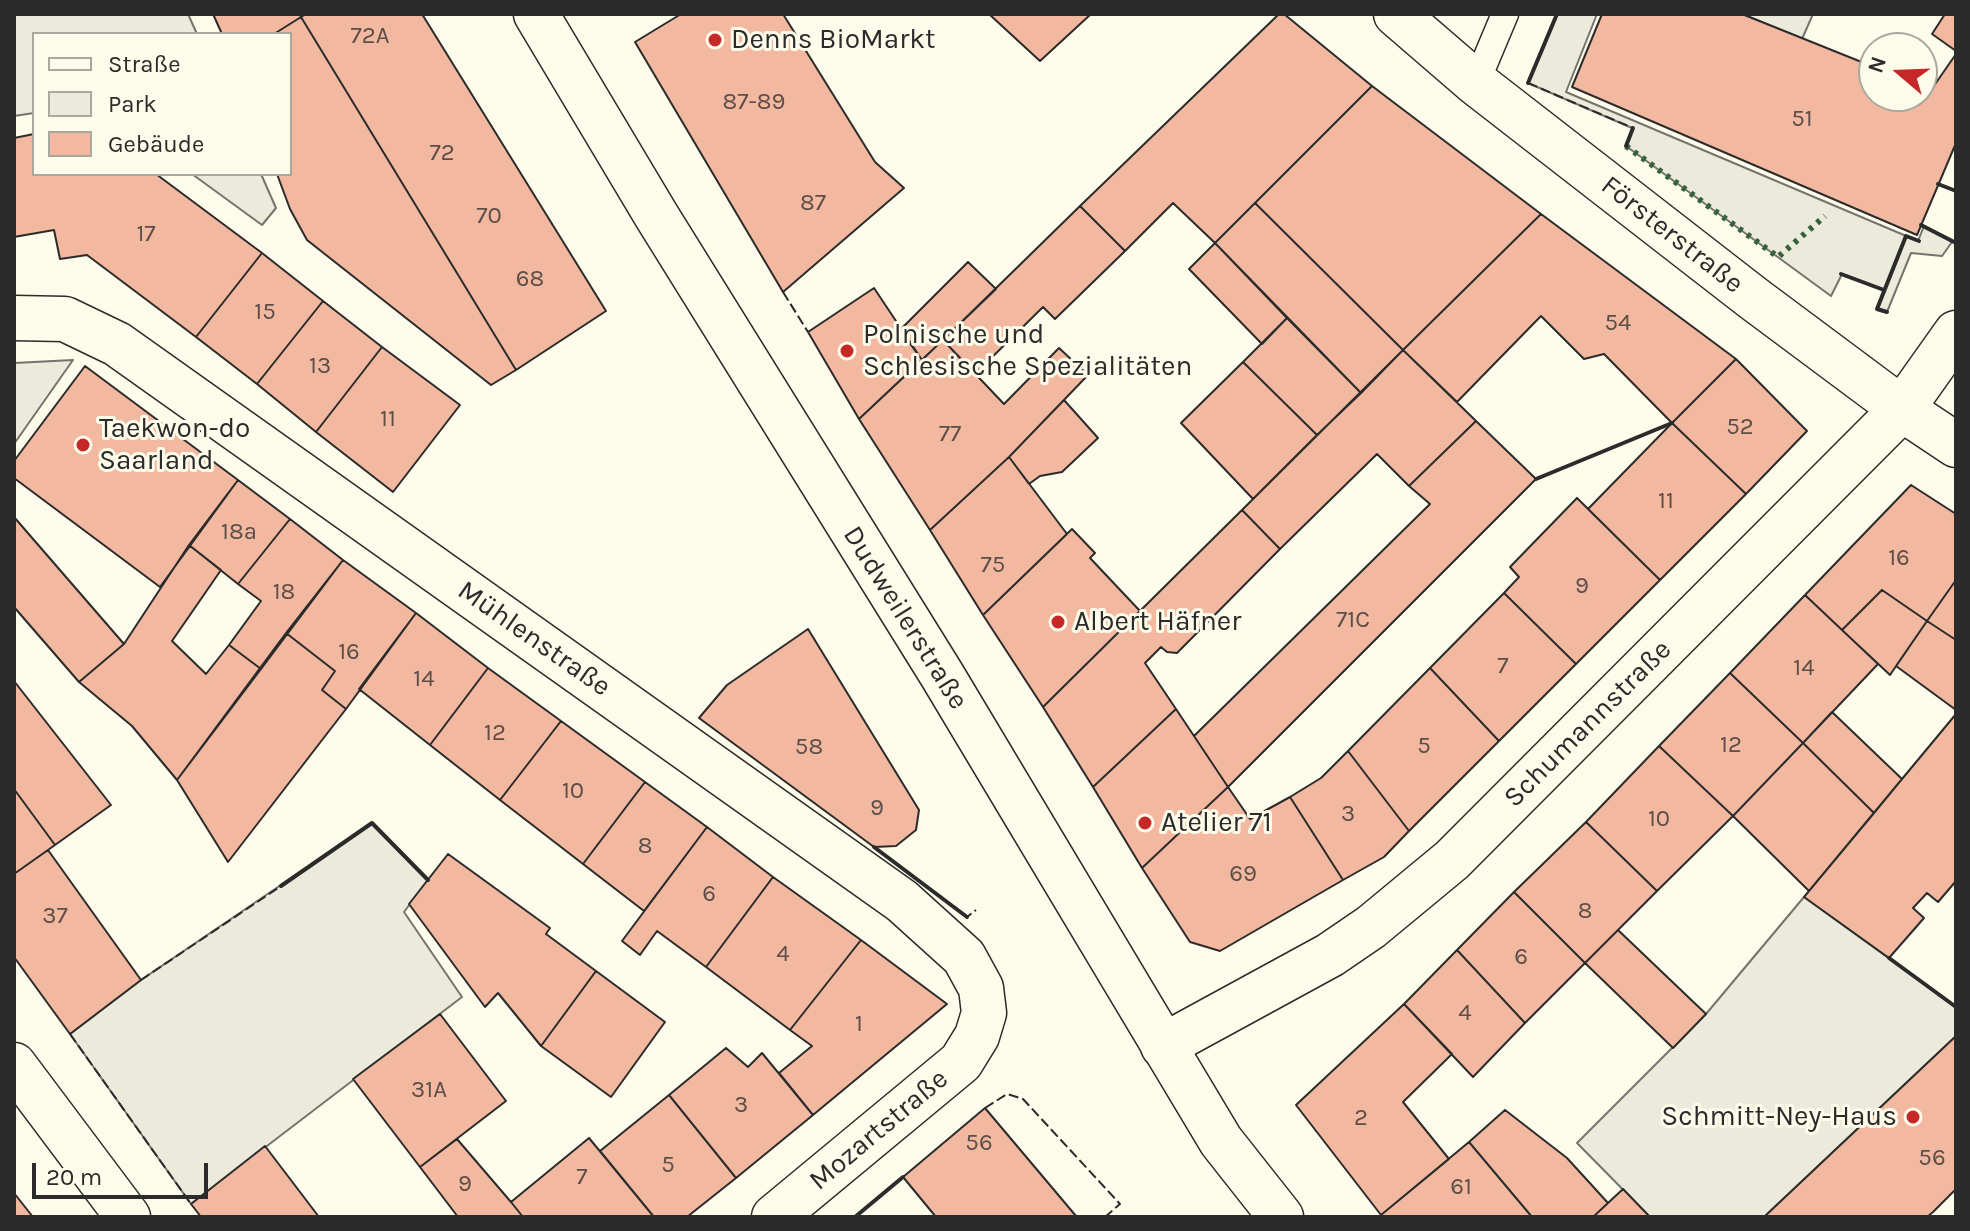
<!DOCTYPE html>
<html>
<head>
<meta charset="utf-8">
<style>
	body { margin:0 }
	#map { position:relative; width:1970px; height:1231px; overflow:hidden; background:#fdfbea; font-family:Karla,sans-serif }
	canvas { display:block }
	.frame { position:absolute; inset:0; border:16px solid #2b2b2b; pointer-events:none }
	.legend { position:absolute; left:32px; top:32px; width:260px; height:144px; box-sizing:border-box; background:#fdfbea; border:2px solid #a9a89e; margin:0; padding:10px 14px; list-style:none; font-size:24px; color:#2b2b2b }
	.legend li { display:flex; align-items:center; gap:16px; height:40px }
	.legend b { width:40px; border:2px solid #a9a89e }
	.north { position:absolute; left:1858px; top:32px; width:80px; height:80px; box-sizing:border-box; background:#fdfbea; border:2px solid #a9a89e; border-radius:50%; rotate:289deg; font-size:22px; font-weight:700; line-height:32px; text-align:center; color:#2b2b2b }
	.north::after { content:''; display:block; margin:auto; width:28px; height:36px; background:#c62828; clip-path:polygon(50% 0,100% 100%,50% 72%,0 100%) }
	.scale { position:absolute; left:32px; top:1163px; width:176px; height:36px; box-sizing:border-box; border:4px solid #2b2b2b; border-top:0; padding-left:10px; font-size:24px; line-height:28px; white-space:nowrap; color:#2b2b2b; -webkit-text-stroke:6px #fdfbea; paint-order:stroke }
</style>
</head>
<body>
<div id="map">
<canvas width="1970" height="1231"></canvas>
<div class="frame"></div>
<ul class="legend">
<li><b style="height:10px;background:#fdfbea"></b>Straße</li>
<li><b style="height:22px;background:#ecebdb"></b>Park</li>
<li><b style="height:22px;background:#f2b8a0"></b>Gebäude</li>
</ul>
<div class="north">N</div>
<div class="scale">20 m</div>
</div>
<script>
const context = document.querySelector('canvas').getContext('2d');
context.lineJoin = 'round';
function paint(path, color) { context.fillStyle = color; context.fill(path, 'evenodd'); }
const toPath = rows => new Path2D(rows.map(r => 'M' + r).join(''));
function trace(path, color, width, dash) { context.strokeStyle = color; context.lineWidth = width; context.lineCap = dash ? 'butt' : 'round'; context.setLineDash(dash || []); context.stroke(path); }
function label(font, color, halo, rows, align = 'center') {
  context.font = font + ' Karla,sans-serif'; context.lineWidth = 6; context.setLineDash([]); context.textBaseline = 'middle'; context.strokeStyle = halo; context.fillStyle = color; for (const [text, x, y, turn = 0] of rows) {
    context.save(); context.translate(x, y); context.rotate((+turn || 0) * Math.PI / 180); context.textAlign = isNaN(turn) ? turn : align; if (halo) context.strokeText(text, 0, 0); context.fillText(text, 0, 0); context.restore();
  }
}
const green = toPath([
	[14,14,188,14,197,34,34,34,34,113,14,116,14,14],
	[1557,14,1597,14,1566,92,1918,241,1924,226,1952,242,1942,256,1911,253,1887,312,1877,309,1884,290,1842,274,1831,296,1626,146,1632,128,1528,83,1557,14],
	[192,174,261,174,276,208,262,225,192,174]
]);
paint(green, '#ecebdb');
trace(green, '#74746e', 2);
const parking = toPath([
	[1742,14,1813,14,1802,39,1742,14],
	[73,360,14,444,14,363,73,360],
	[372,823,428,880,404,912,462,997,191,1204,70,1034,141,980,372,823],
	[1804,897,1956,1007,1956,1036,1764,1217,1650,1217,1577,1143,1706,1014,1804,897]
]);
paint(parking, '#eceadb');
trace(parking, '#74746e', 2);
const building = toPath([
	[213,14,300,14,301,17,274,34,222,34,213,14],
	[306,14,422,14,606,311,516,370,301,17,306,14],
	[681,14,783,14,875,162,904,188,783,292,635,42,681,14],
	[989,14,1091,14,1040,61,989,14],
	[1279,14,1284,14,1372,86,1215,243,1173,203,1125,251,1080,206,1279,14],
	[1602,14,1742,14,1874,67,1874,96,1922,96,1922,86,1931,90,1956,54,1956,143,1917,235,1572,87,1602,14],
	[1945,14,1956,14,1956,51,1932,34,1945,14],
	[301,17,516,370,491,385,307,240,290,209,277,174,290,174,290,34,274,34,301,17],
	[1372,86,1541,214,1403,350,1255,203,1372,86],
	[34,134,34,174,156,174,262,253,196,337,87,255,60,259,54,230,14,237,14,138,34,134],
	[1255,203,1403,350,1361,393,1215,243,1255,203],
	[1080,206,1125,251,1055,319,1043,307,975,374,943,340,1080,206],
	[1541,214,1736,359,1672,423,1604,354,1584,359,1541,316,1457,402,1403,350,1541,214],
	[1215,243,1287,318,1262,344,1189,269,1215,243],
	[262,253,323,301,257,384,196,337,262,253],
	[968,262,996,289,922,360,900,330,968,262],
	[874,288,922,360,859,419,808,332,874,288],
	[323,301,382,347,316,432,257,384,323,301],
	[1287,318,1361,393,1317,435,1243,362,1287,318],
	[943,340,1004,404,1059,348,1088,375,1009,457,930,530,859,419,943,340],
	[382,347,460,405,393,492,316,432,382,347],
	[1403,350,1476,421,1409,486,1377,454,1280,549,1242,510,1403,350],
	[1736,359,1807,431,1746,494,1672,423,1736,359],
	[1243,362,1317,435,1253,499,1181,423,1243,362],
	[85,366,238,480,160,587,14,478,14,461,85,366],
	[1064,400,1098,438,1062,472,1040,476,1029,484,1009,457,1064,400],
	[1476,421,1536,479,1228,787,1194,736,1430,504,1409,486,1476,421],
	[1672,423,1746,494,1660,580,1588,509,1672,423],
	[1009,457,1067,534,983,615,930,530,1009,457],
	[238,480,290,519,238,584,189,545,238,480],
	[1911,485,1956,514,1956,580,1927,621,1882,590,1842,630,1805,595,1911,485],
	[1577,498,1660,580,1576,664,1504,593,1519,577,1510,567,1577,498],
	[1242,510,1280,549,1177,653,1167,652,1161,647,1145,663,1176,709,1093,787,1043,707,1242,510],
	[14,517,124,644,79,682,14,607,14,517],
	[290,519,343,560,261,669,229,645,261,601,238,584,290,519],
	[1072,529,1095,553,1090,558,1140,611,1043,707,983,615,1072,529],
	[189,545,221,570,172,641,206,674,229,645,261,669,177,780,132,726,79,682,124,644,189,545],
	[343,560,416,613,346,709,322,690,335,671,286,633,343,560],
	[1956,580,1956,640,1927,621,1956,580],
	[1882,590,1927,621,1890,675,1842,630,1882,590],
	[1504,593,1576,664,1499,741,1430,668,1504,593],
	[1805,595,1878,664,1803,743,1730,673,1805,595],
	[416,613,488,668,430,745,359,689,416,613],
	[1927,621,1956,640,1956,710,1896,666,1927,621],
	[808,629,919,810,916,830,896,846,874,847,699,718,727,685,808,629],
	[286,633,335,671,322,690,346,709,228,862,177,780,286,633],
	[488,668,561,721,500,800,430,745,488,668],
	[1430,668,1499,741,1409,831,1348,751,1430,668],
	[1730,673,1803,743,1733,816,1659,746,1730,673],
	[14,681,111,805,55,845,14,789,14,681],
	[1176,709,1228,787,1142,868,1093,787,1176,709],
	[1832,712,1902,779,1874,813,1803,743,1832,712],
	[1956,714,1956,881,1938,902,1927,893,1913,908,1924,918,1889,958,1804,897,1956,714],
	[561,721,645,782,583,864,500,800,561,721],
	[1803,743,1874,813,1809,891,1733,816,1803,743],
	[1659,746,1733,816,1657,891,1586,822,1659,746],
	[1348,751,1409,831,1384,857,1343,880,1290,797,1321,778,1348,751],
	[645,782,707,827,644,911,583,864,645,782],
	[1228,787,1250,819,1290,797,1343,880,1220,951,1190,942,1142,868,1228,787],
	[14,789,55,845,14,874,14,789],
	[1586,822,1657,891,1585,963,1514,892,1586,822],
	[707,827,773,877,706,967,657,931,640,955,622,941,707,827],
	[48,850,141,980,70,1034,14,957,14,874,48,850],
	[448,854,550,928,546,934,596,971,541,1046,498,993,485,1007,409,904,448,854],
	[773,877,861,940,790,1030,706,967,773,877],
	[1514,892,1585,963,1525,1023,1457,950,1514,892],
	[1618,930,1706,1014,1673,1048,1585,963,1618,930],
	[861,940,947,1004,813,1115,779,1073,812,1046,790,1030,861,940],
	[1457,950,1525,1023,1473,1077,1404,1004,1457,950],
	[596,971,665,1022,611,1097,541,1046,596,971],
	[1404,1004,1452,1054,1403,1102,1449,1159,1381,1215,1296,1105,1404,1004],
	[440,1014,506,1101,420,1167,353,1079,440,1014],
	[1956,1036,1956,1189,1933,1212,1927,1217,1764,1217,1956,1036],
	[726,1048,748,1067,762,1053,813,1115,736,1178,669,1095,726,1048],
	[669,1095,736,1178,687,1217,654,1217,600,1151,669,1095],
	[985,1108,1076,1216,1075,1217,936,1217,903,1177,985,1108],
	[1505,1110,1567,1158,1608,1203,1593,1217,1532,1217,1469,1142,1505,1110],
	[589,1138,654,1217,523,1217,511,1202,589,1138],
	[457,1139,511,1202,523,1217,458,1217,420,1167,457,1139],
	[1469,1142,1532,1217,1383,1217,1381,1215,1469,1142],
	[265,1146,319,1217,201,1217,191,1204,265,1146],
	[1623,1189,1650,1217,1593,1217,1623,1189],
	[14,1193,33,1217,14,1217,14,1193]
]);
paint(building, '#f2b8a0');
trace(building, '#2b2b2b', 2);
const lane = toPath([
	[1476,83,1505,14]
]);
const street = toPath([
	[1396,14,1476,83,1753,298,1902,409,1956,445],
	[14,318,65,319,117,344,902,901,964,957,981,988,984,1013,977,1036,961,1062,774,1217],
	[1163,1046,1330,955,1371,927,1452,860,1902,409,1956,333],
	[14,1065,128,1217]
]);
const primary = toPath([
	[536,14,656,215,942,675,1221,1141,1281,1217]
]);
trace(lane, '#2b2b2b', 29);
trace(street, '#2b2b2b', 47);
trace(primary, '#2b2b2b', 47);
trace(lane, '#fdfbea', 26);
trace(street, '#fdfbea', 44);
trace(primary, '#fdfbea', 44);
trace(toPath([
	[1626,146,1778,257,1825,216]
]), '#34623c', 6, [4, 6]);
trace(toPath([
	[1528,83,1633,128],
	[783,292,808,332],
	[874,847,967,917,976,910],
	[141,980,281,886],
	[70,1034,191,1204],
	[985,1108,1007,1094,1023,1099,1120,1204,1105,1217]
]), '#2b2b2b', 2, [10, 4]);
trace(toPath([
	[1528,83,1557,14],
	[1626,146,1633,128],
	[1938,184,1956,191],
	[1921,225,1956,243],
	[1841,274,1884,290],
	[1887,312,1877,309,1906,236,1919,241],
	[1536,479,1672,423],
	[874,847,967,917],
	[281,886,372,823,428,880],
	[1889,958,1956,1007],
	[855,1217,903,1177]
]), '#2b2b2b', 4);
for (const [x, y, r, color] of [
	[715,40,8,"#c62828"],
	[847,351,8,"#c62828"],
	[83,445,8,"#c62828"],
	[1058,622,8,"#c62828"],
	[1145,823,8,"#c62828"],
	[1913,1117,8,"#c62828"]
]) { const dot = new Path2D(); dot.arc(x, y, r, 0, 2 * Math.PI); context.fillStyle = color; context.fill(dot); trace(dot, '#fdfbea', 3); }
label('24px', '#5d4e48', null, [
	["72A",370,36],
	["87-89",754,102],
	["51",1802,119],
	["72",442,153],
	["87",813,203],
	["70",489,216],
	["17",146,234],
	["68",530,279],
	["15",265,312],
	["54",1618,323],
	["13",320,366],
	["11",388,419],
	["52",1740,427],
	["77",950,434],
	["11",1666,501],
	["18a",239,532],
	["16",1899,558],
	["75",993,565],
	["9",1582,586],
	["18",284,592],
	["71C",1353,620],
	["16",349,652],
	["7",1503,666],
	["14",1804,668],
	["14",424,679],
	["12",495,733],
	["12",1731,745],
	["5",1424,746],
	["58",809,747],
	["10",573,791],
	["9",877,808],
	["3",1348,814],
	["10",1659,819],
	["8",645,846],
	["69",1243,874],
	["6",709,894],
	["8",1585,911],
	["37",55,916],
	["4",783,954],
	["6",1521,957],
	["4",1465,1013],
	["1",859,1024],
	["31A",429,1090],
	["3",741,1105],
	["2",1361,1118],
	["56",979,1143],
	["56",1932,1158],
	["5",668,1165],
	["7",582,1177],
	["9",465,1184],
	["61",1461,1187]
]);
label('28px', '#2b2b2b', '#fdfbea', [
	["Denns BioMarkt",731,40],
	["Polnische und",863,335],
	["Schlesische Spezialitäten",863,367],
	["Taekwon-do",99,429],
	["Saarland",99,461],
	["Albert Häfner",1074,622],
	["Atelier 71",1161,823],
	["Schmitt-Ney-Haus",1897,1117,"right"]
], 'left');
label('28px', '#2b2b2b', '#fdfbea', [
	["Försterstraße",1672,235,38],
	["Dudweilerstraße",905,618,58],
	["Mühlenstraße",534,639,35],
	["Schumannstraße",1588,724,-45],
	["Mozartstraße",879,1130,-40]
]);
</script>
</body>
</html>
